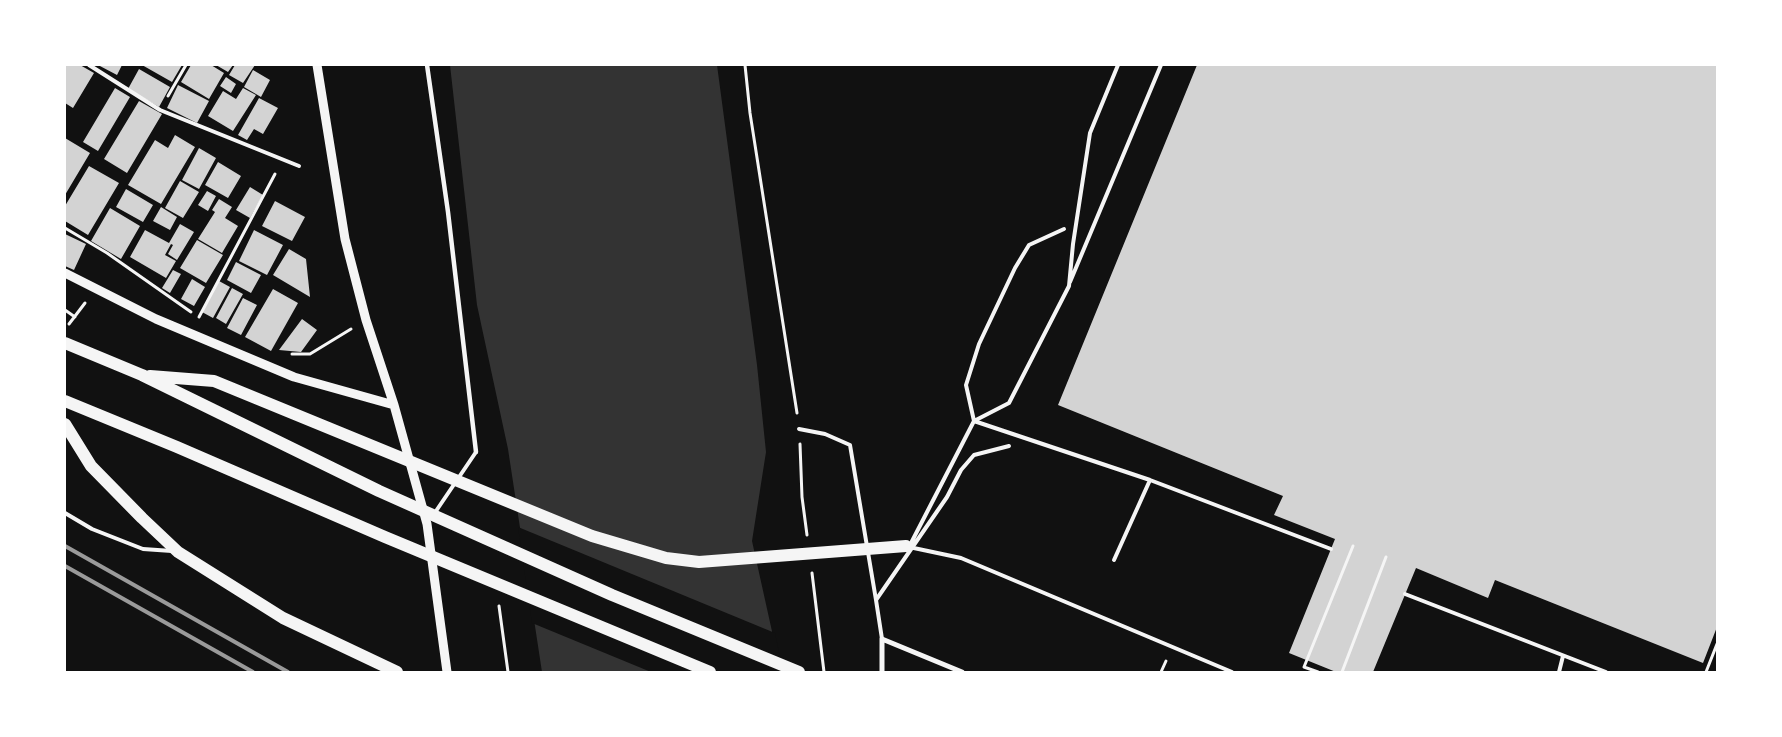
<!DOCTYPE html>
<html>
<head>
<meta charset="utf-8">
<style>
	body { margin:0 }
	#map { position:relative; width:1782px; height:737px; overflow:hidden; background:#111; font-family:"Fira Sans Condensed",sans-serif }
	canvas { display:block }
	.frame { position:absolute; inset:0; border:66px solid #fff; pointer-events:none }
</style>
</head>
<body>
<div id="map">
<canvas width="1782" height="737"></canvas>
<div class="frame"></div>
</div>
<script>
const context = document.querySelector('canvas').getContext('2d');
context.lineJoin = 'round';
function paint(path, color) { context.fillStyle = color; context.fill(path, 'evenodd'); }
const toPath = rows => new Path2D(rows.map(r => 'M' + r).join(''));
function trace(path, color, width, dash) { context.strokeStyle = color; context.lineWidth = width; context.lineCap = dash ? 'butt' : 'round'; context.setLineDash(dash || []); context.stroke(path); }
paint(toPath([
	[450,65,717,65,757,365,766,452,752,541,781,672,542,672,508,449,477,305]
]), '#333');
paint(toPath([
	[518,527,775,633,783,672,651,672,532,623]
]), '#111');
paint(toPath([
	[65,65,80,65,94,73,73,108,65,103],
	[98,65,122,65,117,75],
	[142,65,182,65,172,82],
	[191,65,211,65,224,73,209,99,181,82],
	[216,65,233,65,228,72],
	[235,65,255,65,243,83,229,75],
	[1197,65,1717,65,1717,627,1703,663,1495,580,1488,598,1416,568,1373,672,1336,672,1289,653,1335,539,1274,515,1283,496,1058,405],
	[139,69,170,87,159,107,128,89],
	[253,70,270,80,261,97,244,87],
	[226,77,236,84,231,93,220,86],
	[178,85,209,101,197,123,167,108],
	[115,88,130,97,98,151,83,142],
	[243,88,256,95,233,131,208,116,223,91,236,99],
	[259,98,278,108,263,134,254,129,247,140,238,135],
	[139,101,162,114,127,173,104,159],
	[175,135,195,147,161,204,128,185,155,140,168,148],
	[65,138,90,153,65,195],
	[199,148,216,158,199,189,182,180],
	[218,162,241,176,228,198,205,185],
	[89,166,119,183,88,235,65,221,65,206],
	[180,181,199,192,183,218,165,208],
	[250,187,263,195,250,218,236,210],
	[126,189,153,205,143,222,116,207],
	[207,191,216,196,208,211,198,205],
	[219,199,232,207,225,218,238,226,222,253,198,239,215,212,212,210],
	[275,201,305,217,292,241,262,226],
	[161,207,177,217,170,230,153,221],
	[110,208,140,226,121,259,91,241],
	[180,224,194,232,177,260,168,254,173,245,171,244,165,255,176,261,166,278,130,257,145,230,169,243],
	[254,230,283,245,267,275,239,261],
	[65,234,86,244,74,270,65,266],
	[197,240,223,255,206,283,180,268],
	[289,249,306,259,310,297,273,275],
	[236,262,261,275,251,293,227,280],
	[173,270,181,274,170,293,162,288],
	[192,279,205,287,194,306,181,299],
	[219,281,230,287,213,318,202,312],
	[232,288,243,294,226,324,216,318],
	[273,289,298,303,271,351,245,337],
	[243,298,257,305,241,335,227,328],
	[302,319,317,330,301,352,279,350]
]), '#d3d3d3');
trace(toPath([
	[745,65,750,113,797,413],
	[168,96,186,65],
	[65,228,107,253,191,312],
	[65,310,75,317],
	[199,317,275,174],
	[69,324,85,303],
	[292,354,310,354,351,329],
	[800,444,802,497,807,535],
	[812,573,824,672],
	[499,606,508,672],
	[1161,672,1166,661],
	[1318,672,1304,667,1353,546],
	[1342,672,1386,557],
	[1706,672,1717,644]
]), '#f5f5f5', 3);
trace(toPath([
	[89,65,160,110,299,166],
	[1070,282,1161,65],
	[974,421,1150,480,1331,549],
	[974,421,966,385,979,344,1015,268,1029,245,1064,229],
	[799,429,825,434,850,445,876,600],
	[65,513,92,529,143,549,172,551],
	[434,514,476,452],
	[909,547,974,421,1009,403,1069,286,1073,244,1090,133,1118,65],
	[909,547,961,558,1232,672],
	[1114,560,1150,480],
	[1405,594,1606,672],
	[882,639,876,600,947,497,961,470,974,455,1009,446],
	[1559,672,1563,656]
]), '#f5f5f5', 4);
trace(toPath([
	[427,65,448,212,476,452]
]), '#f5f5f5', 4.5);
trace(toPath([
	[882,672,882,639,962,672]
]), '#f5f5f5', 5);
trace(toPath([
	[317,65,345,239,366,320,394,405,427,524,447,672],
	[65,273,156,319,294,377,394,405]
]), '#f5f5f5', 9);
trace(toPath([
	[65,343,142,375,379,491,612,595,799,672],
	[150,376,214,381,592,536,666,558,699,562,906,546],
	[65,401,177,447,385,537,710,672],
	[65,424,91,466,142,518,178,552,283,618,397,672]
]), '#f5f5f5', 12);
trace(toPath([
	[65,546,288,672],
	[65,566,253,672]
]), '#9a9a9a', 4);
</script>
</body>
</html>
